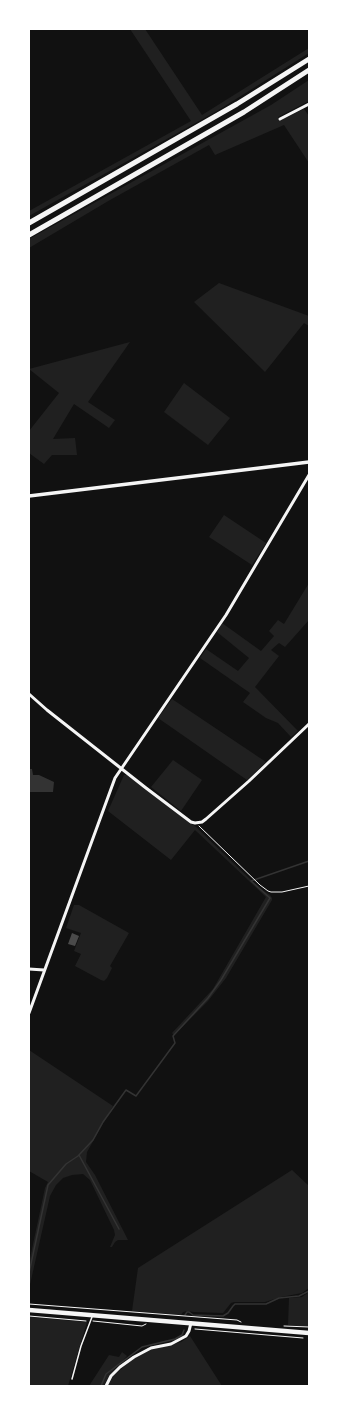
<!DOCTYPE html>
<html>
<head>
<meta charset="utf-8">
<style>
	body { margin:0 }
	#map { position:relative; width:338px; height:1415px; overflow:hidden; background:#111; font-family:"Titillium Web",sans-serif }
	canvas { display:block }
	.frame { position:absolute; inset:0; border:30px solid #fff; pointer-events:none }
</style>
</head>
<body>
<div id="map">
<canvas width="338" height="1415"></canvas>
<div class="frame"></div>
</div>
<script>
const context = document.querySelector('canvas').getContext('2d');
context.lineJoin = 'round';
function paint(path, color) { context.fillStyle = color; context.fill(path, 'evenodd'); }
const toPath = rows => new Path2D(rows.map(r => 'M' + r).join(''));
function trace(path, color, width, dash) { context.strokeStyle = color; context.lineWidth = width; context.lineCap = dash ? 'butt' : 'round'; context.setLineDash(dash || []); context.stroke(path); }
paint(toPath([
	[130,29,145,29,202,115,309,48,309,53,217,111,29,216,29,211,191,121],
	[309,80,309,101,278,117,281,120,304,109,309,116,309,163,284,125,215,155,209,145,110,200,29,248,29,239,271,105],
	[219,283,309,316,309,326,304,323,265,372,194,302],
	[130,342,88,402,115,420,109,428,74,404,53,439,75,438,77,455,52,455,44,464,29,453,29,431,59,393,29,369],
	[184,383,230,418,208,445,164,412],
	[224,515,266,543,252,565,209,537],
	[309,583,309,620,285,647,279,643,271,650,279,656,255,687,298,731,291,737,278,723,266,718,243,702,250,693,200,658,206,649,238,671,249,658,217,632,222,623,261,651,274,636,269,631,278,620,284,624],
	[172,699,266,762,247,780,158,718],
	[173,760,202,780,181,811,151,787],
	[124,775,127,775,196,827,249,878,264,891,270,895,272,898,272,900,226,978,208,1001,174,1035,172,1033,213,989,266,897,195,830,171,860,108,811],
	[74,905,79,905,129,933,110,966,112,968,107,978,104,981,101,980,75,966,81,954,74,951,81,933,66,928],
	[29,1050,113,1106,87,1152,86,1162,95,1175,128,1240,118,1240,115,1242,112,1247,110,1247,115,1235,114,1230,90,1180,83,1174,72,1175,63,1178,56,1185,50,1196,29,1289,29,1263,45,1188,48,1182,29,1171],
	[292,1170,309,1186,309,1288,302,1293,281,1297,265,1302,234,1302,231,1303,223,1313,194,1312,187,1311,183,1312,181,1315,132,1311,138,1268],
	[309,1292,309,1327,288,1325,289,1298,302,1297],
	[29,1317,87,1322,68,1386,29,1386],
	[190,1336,222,1386,106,1386,112,1377,133,1358,151,1350,181,1342],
	[122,1352,127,1356,114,1370,103,1386,89,1386,109,1355,119,1357]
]), '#202020');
paint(toPath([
	[29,769,32,769,33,775,39,775,54,782,53,792,29,792]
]), '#333');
trace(toPath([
	[79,1155,119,1229],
	[29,1273,48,1185,66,1164,78,1156,93,1140,103,1122,126,1090,136,1096,175,1043,173,1036,208,998,221,980,270,898,251,881,309,861],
	[185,1315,187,1312,189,1312,193,1315,223,1316,228,1313,233,1306,235,1304,266,1304,279,1298,299,1296,309,1291],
	[101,1386,106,1374,142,1347,175,1339,182,1335,184,1330]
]), '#333', 1.5);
paint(toPath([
	[72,933,79,936,75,946,68,944]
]), '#4a4a4a');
trace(toPath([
	[199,826,260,885,268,891,271,892,282,892,309,886],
	[29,1304,237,1320,241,1322],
	[29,1316,86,1321],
	[93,1321,142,1326,146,1324],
	[284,1326,309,1327],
	[195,1329,303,1338]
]), '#f5f5f5', 1);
trace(toPath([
	[72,1379,81,1346,92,1317]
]), '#f5f5f5', 1.5);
trace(toPath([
	[280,119,309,104],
	[29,694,47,710,146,788,191,822,195,823,202,822,206,819,249,781,309,724],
	[29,969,44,970],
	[29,1013,115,778,226,615,309,475],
	[106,1386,111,1376,120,1367,134,1357,151,1348,171,1344,186,1336,189,1331,191,1323]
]), '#f5f5f5', 3);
trace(toPath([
	[29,496,309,462]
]), '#f5f5f5', 3.5);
trace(toPath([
	[29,1310,309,1333]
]), '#f5f5f5', 4.5);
trace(toPath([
	[29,223,237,104,309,59],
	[29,235,244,112,309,70]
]), '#f5f5f5', 5);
</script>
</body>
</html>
